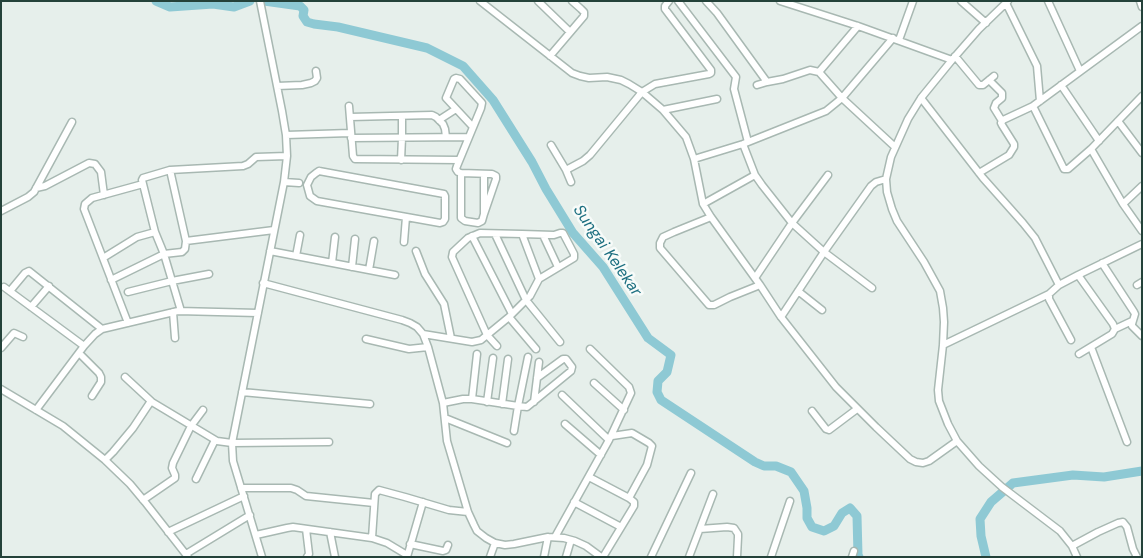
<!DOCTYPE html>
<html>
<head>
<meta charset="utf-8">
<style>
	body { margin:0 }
	#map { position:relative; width:1143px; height:558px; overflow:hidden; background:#e6efeb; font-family:"DM Sans",sans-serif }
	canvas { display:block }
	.frame { position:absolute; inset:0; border:2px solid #24423a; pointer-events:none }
</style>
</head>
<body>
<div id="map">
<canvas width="1143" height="558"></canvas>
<div class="frame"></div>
</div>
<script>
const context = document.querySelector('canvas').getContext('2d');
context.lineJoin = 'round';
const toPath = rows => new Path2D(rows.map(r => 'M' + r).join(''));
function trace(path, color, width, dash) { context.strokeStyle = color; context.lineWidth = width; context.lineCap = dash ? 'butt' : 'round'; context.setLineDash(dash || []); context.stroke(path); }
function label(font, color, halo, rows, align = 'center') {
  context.font = font + ' "DM Sans",sans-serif'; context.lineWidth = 5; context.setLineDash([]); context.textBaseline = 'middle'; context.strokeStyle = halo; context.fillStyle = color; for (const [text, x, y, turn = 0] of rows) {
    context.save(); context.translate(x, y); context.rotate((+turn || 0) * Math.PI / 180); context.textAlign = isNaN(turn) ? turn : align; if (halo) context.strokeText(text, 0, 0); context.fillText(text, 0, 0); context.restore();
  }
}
trace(toPath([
	[156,1,170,7,213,4,234,7,250,1],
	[264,1,300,6,304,10,303,16,307,22,314,24,338,27,427,48,463,66,493,100,532,162,546,189,573,233,603,267,648,338,671,355,667,372,658,381,657,392,661,400,755,462,764,466,776,466,791,472,804,491,807,508,807,518,812,527,824,531,834,526,842,513,850,508,857,516,858,555,859,557],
	[986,557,981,536,980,519,991,502,1013,483,1073,475,1104,477,1142,471]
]), '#8ec9d4', 9);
const minor = toPath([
	[260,1,282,111,286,135,287,156,284,182,232,443,233,461,262,557],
	[480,1,572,73,580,76,589,78,607,77,621,80,629,84,642,92,663,110,686,137,694,159,703,204,711,217,760,285,781,317,836,387,876,427,910,459,916,462,923,463,929,461,957,441],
	[538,1,570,32],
	[678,1,736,77,734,89,748,142],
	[706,1,717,13,767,82,783,79,810,70,819,72],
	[780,1,858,26,952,60],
	[961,1,986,23],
	[1008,1,979,29,952,60,921,98,908,119,891,157,886,179,887,192,892,209,897,221,924,262,940,291,943,308,944,322,943,345,938,390,939,401,948,424,957,441,979,466,1002,487,1060,531,1072,546,1077,557],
	[1048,1,1080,71],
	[1140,1,1142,7],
	[1006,3,1037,66,1040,101],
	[858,26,819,72,842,98,895,147],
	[899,40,913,1],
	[550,56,584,16,584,12,581,9,572,1],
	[955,56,979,85,983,85,994,76],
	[989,80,1002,93,1002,98,996,103,994,108,1002,121],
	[757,85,767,82],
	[1061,85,1099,141],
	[277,86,302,85,311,83,315,81,317,78,316,71],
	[921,98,983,178,1023,223,1035,238,1059,285,1078,275,1142,244],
	[349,106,353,156,355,159,459,160],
	[1033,106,1064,169,1068,169,1091,149,1142,96],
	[663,110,717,99],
	[350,117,432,115,436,117,443,124,445,129,446,137],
	[439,120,456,109],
	[1118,121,1142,153],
	[473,127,446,98,454,79,456,78,460,79,482,103,481,108,457,166,456,169,458,172,461,173,492,174,496,176,496,179,484,214],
	[286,135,350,133],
	[351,138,468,137],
	[743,144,755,175,762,185,792,223,824,252,872,288],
	[551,145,566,170],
	[1091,149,1123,204,1142,231],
	[694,159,743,144,826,111,842,98,893,38],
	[401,160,402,138,402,116],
	[319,171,444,194,445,196,445,219,443,222,440,223,317,201,310,196,307,185,311,177,316,173,319,171],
	[461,173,461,218,465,221,478,223,482,221,484,214,484,174],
	[979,173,1009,155,1014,147,1014,144,1002,125,1001,123,1003,120,1033,106,1142,26],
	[284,182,299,183],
	[571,182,566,170,583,161,590,155,642,92,655,84,709,74,711,73,711,70,665,9,665,6,669,1],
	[36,188,45,186,89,163,95,164,101,172,104,195],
	[703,204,755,175],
	[1123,204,1142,186],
	[1,211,28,197,34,192,72,122],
	[711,217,674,232,663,237,660,243,660,248,709,305,714,305,730,297,760,285],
	[495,234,526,300,560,342],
	[543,235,558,267],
	[472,236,512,314],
	[186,241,274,230],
	[404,242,406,217],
	[270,251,395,275],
	[416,251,425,274,444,304,451,338],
	[296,256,300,235],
	[103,258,137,237,155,232],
	[332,263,335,237],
	[1102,263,1134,312,1135,314,1132,324,1132,326,1142,336],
	[352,267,355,239],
	[369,270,374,241],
	[1078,275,1113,324,1115,329,1112,334,1079,354],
	[755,278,792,223,828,175],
	[111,280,164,254,182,252,185,249,186,241,170,170],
	[263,283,402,320,410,323,417,327,423,334,428,347,443,403,447,441,468,512,474,525,477,531,486,538,495,543,505,545,514,544,548,537,564,538,575,541,586,546,601,557],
	[1137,285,1142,282],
	[4,287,84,346],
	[10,291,25,273,29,271,102,329],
	[798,291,822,310],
	[128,292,172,281,209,274],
	[1049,294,1049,299,1071,340],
	[31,307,49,286],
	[181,311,164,254,155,232,142,180,143,178,170,170,243,166,248,164,256,157,287,156],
	[173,312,175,338],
	[509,317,536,349],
	[781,317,824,252,871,186,876,182,886,179],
	[128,323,84,209,85,204,92,198,143,184],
	[1115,329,1132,321],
	[423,334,472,342,481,340,509,317,530,296,539,279,574,258,574,254,563,233,560,233,554,235,522,234],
	[366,339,409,349,428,347],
	[943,345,1049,294,1059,285],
	[497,346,487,335,452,257,453,252,468,238,480,233,522,234,539,279],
	[1091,347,1127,442],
	[1,348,14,333,23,337],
	[79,353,99,373,101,377,101,382,92,396],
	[125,377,152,402,217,441,232,443,329,442],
	[594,383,624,410],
	[1,389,63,426,105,460,130,484,145,502,188,557],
	[242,392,370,404],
	[562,395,609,440],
	[472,399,477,354],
	[487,402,493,358],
	[534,402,539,362],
	[443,403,463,399,472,399,518,406,527,407,571,371,572,367,566,359,563,359,537,378],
	[502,404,508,359],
	[36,410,84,346,95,334,102,329,178,311,258,313],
	[812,411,826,429,829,430,857,409],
	[445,418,507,443],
	[565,424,601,455],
	[514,431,518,406,528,357],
	[612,436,632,433,649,443,652,446,647,465,629,498],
	[105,460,113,452,133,428,151,401],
	[589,477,629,498,634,502,634,506,603,557],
	[196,479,215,440],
	[241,488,291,488,297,490,306,496,374,503],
	[143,500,175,478,175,475,172,468,173,463,191,426,203,410],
	[574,502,621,527],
	[306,529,309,554,307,557],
	[700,529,727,527,734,528,738,534,738,537,737,557],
	[168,532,244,496],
	[330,532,335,557],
	[256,535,287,528,293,527,372,538,387,543,407,555],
	[555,537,609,440,631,393,629,387,590,349],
	[372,538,375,494,379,490,405,497,449,510,468,512],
	[410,544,443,551,446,550,448,545],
	[1072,546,1098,532,1118,523,1123,522,1127,527,1133,549,1137,557],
	[186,554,250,515],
	[407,557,423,502],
	[490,557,495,543],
	[544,557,548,537],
	[566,557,571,540],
	[651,557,691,473],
	[689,557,713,494],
	[771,557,790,501],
	[852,557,854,551]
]);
trace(minor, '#a8b8b2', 9);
trace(minor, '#fff', 6);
label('italic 16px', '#1c6f80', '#f7fbf9', [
	["Sungai Kelekar",607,251,55]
]);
</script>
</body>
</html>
